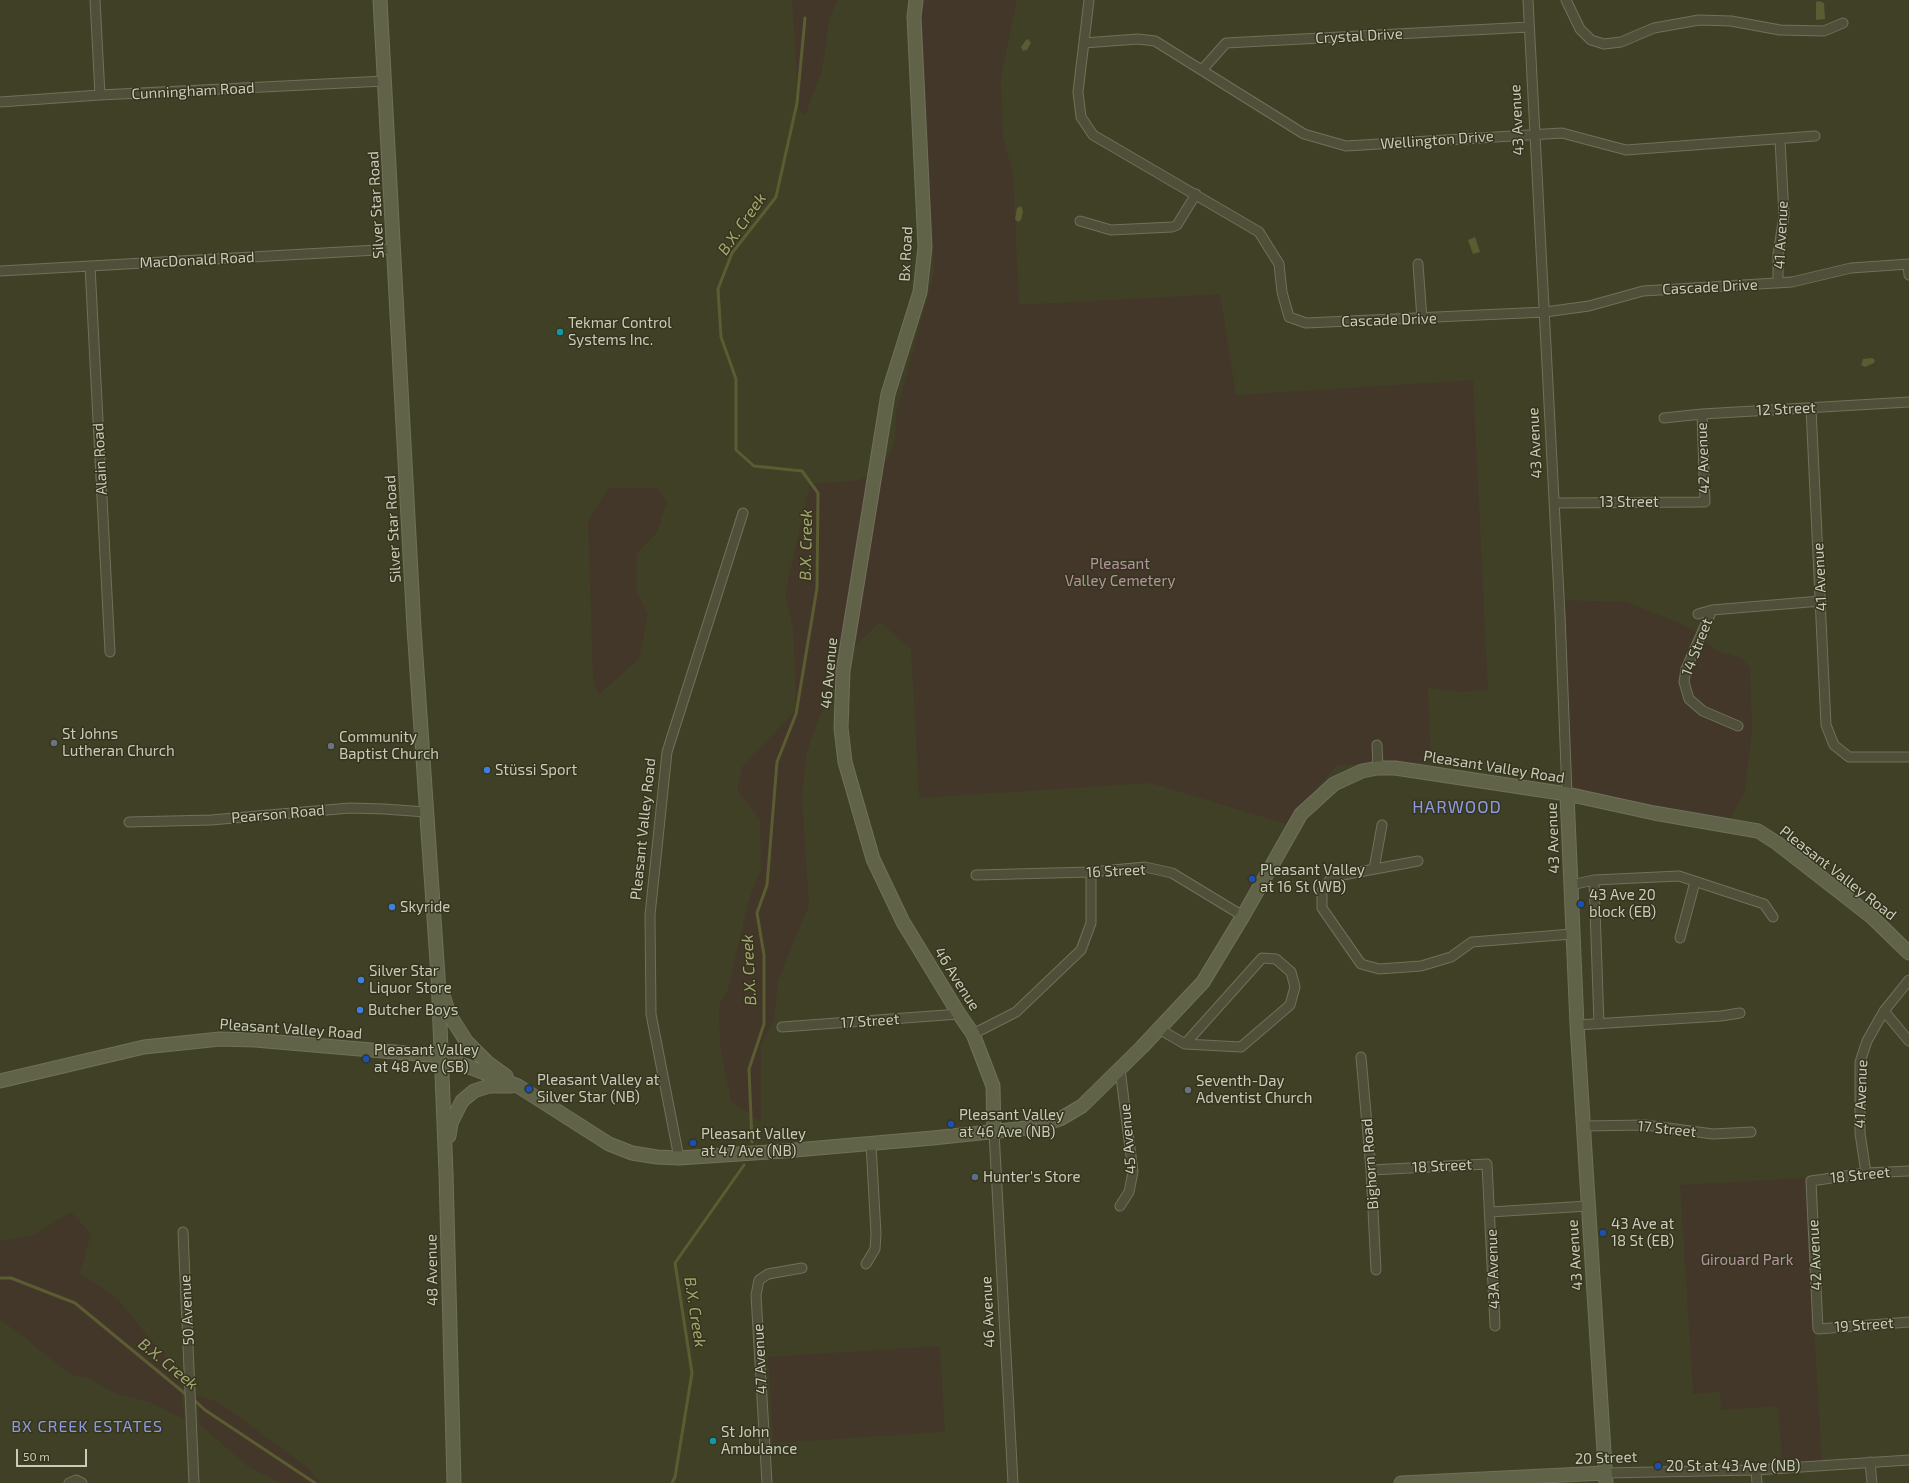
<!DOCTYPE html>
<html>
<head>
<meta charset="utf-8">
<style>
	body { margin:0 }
	#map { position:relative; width:1909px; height:1483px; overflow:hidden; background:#404026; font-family:"Exo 2",sans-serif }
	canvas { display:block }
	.scale { position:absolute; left:16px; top:1449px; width:71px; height:18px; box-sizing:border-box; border:2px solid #c9cab7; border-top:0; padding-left:5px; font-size:12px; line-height:14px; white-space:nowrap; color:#c9cab7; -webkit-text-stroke:3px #35351f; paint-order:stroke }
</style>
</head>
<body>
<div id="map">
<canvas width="1909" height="1483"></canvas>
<div class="scale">50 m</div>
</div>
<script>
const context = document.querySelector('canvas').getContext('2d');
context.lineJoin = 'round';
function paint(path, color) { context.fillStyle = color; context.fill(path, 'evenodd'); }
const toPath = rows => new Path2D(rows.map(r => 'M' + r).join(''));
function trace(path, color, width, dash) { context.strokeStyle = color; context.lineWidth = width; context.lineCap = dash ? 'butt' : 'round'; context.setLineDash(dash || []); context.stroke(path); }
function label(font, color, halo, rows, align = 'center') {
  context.font = font + ' "Exo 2",sans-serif'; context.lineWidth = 3; context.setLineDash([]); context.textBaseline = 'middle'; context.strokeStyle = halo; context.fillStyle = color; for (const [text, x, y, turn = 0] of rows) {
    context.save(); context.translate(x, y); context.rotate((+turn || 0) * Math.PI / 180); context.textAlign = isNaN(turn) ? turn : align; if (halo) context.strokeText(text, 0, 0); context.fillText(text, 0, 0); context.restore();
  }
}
paint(toPath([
	[792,0,837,0,830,17,822,70,805,116,799,110],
	[923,0,1017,0,1001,78,1003,138,1013,173,1019,305,1220,294,1236,395,1473,380,1488,690,1458,692,1428,688,1431,762,1337,765,1286,824,1151,783,919,798,911,649,880,622,856,645,820,716,807,751,802,797,809,905,778,981,774,1019,761,1046,761,1122,731,1101,720,1046,719,1006,728,989,748,902,761,869,760,819,737,790,742,767,794,712,796,695,793,629,785,594,810,484,853,481,875,474,888,458,895,438,896,413,934,273,921,19],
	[608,488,657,488,667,502,657,532,637,553,637,592,648,614,639,659,598,695,593,677,588,522],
	[1557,600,1627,602,1689,627,1717,651,1741,658,1750,667,1752,730,1745,792,1727,823,1573,799,1564,708],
	[1805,1178,1822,1461,1782,1463,1778,1406,1721,1410,1720,1392,1693,1394,1680,1185],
	[71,1212,91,1234,80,1273,116,1297,178,1373,185,1420,150,1402,117,1394,88,1378,69,1374,18,1332,0,1320,0,1241,34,1235],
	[940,1346,945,1432,773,1443,768,1357],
	[197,1395,220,1403,307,1467,322,1483,282,1483,250,1468,200,1425]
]), '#43372a');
paint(toPath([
	[1819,1,1824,3,1825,19,1816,20,1816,2],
	[1028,39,1031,43,1027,50,1023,51,1021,47,1026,40],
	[1021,206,1023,211,1021,220,1018,222,1015,219,1017,208],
	[1475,237,1480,252,1473,254,1468,240],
	[1872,358,1875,360,1874,363,1865,367,1861,365,1863,359]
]), '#5b5c32');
trace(toPath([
	[752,1142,749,1069,764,1024,764,955,757,913,767,885,777,762,796,714,817,588,818,493,802,471,754,466,736,450,736,379,721,337,718,289,732,253,776,197,797,103,805,18],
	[0,1278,11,1278,75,1303,188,1396],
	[193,1399,205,1410,315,1483],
	[672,1483,675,1477,692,1373,675,1263,744,1165]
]), '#5b5c32', 3);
const street = toPath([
	[95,0,100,95],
	[1089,0,1078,92,1081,117,1093,135,1259,232,1279,264,1282,292,1289,317,1306,323,1545,312,1589,306,1643,291,1792,282,1851,268,1909,264],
	[1528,0,1560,615,1567,794],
	[1566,0,1580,29,1591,40,1604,44,1621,42,1654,28,1699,20,1731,21,1780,30,1824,31,1843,23],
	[1084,43,1138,39,1155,41,1304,134,1346,146,1562,133,1626,150,1815,136],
	[1202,70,1226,43,1529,27],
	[0,102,100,95,385,81],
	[1080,221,1111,230,1172,227,1177,225,1196,194],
	[1418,264,1422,319],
	[1908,264,1909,275],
	[90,266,110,652],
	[0,271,395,249],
	[1778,283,1778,254,1784,216,1780,139],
	[1811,408,1826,725,1834,745,1849,757,1909,757],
	[1664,418,1702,414,1909,402],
	[1554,503,1705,502,1702,414],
	[1712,610,1686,669,1684,682,1689,699,1703,711,1738,726],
	[1698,614,1712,610,1821,601],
	[1377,745,1378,768],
	[129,822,211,820,350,808,384,809,426,812],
	[1418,861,1332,877,1322,891,1322,908,1361,964,1379,969,1421,966,1451,957,1472,942,1572,934],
	[1374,869,1382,825],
	[976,875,1091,872,1145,867,1172,873,1243,916],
	[1594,880,1599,1024],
	[1571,885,1594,880,1679,876,1764,904,1773,917],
	[1680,938,1695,882],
	[1884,1011,1909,1041],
	[1577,1025,1721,1016,1740,1013],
	[782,1027,959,1014],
	[1159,1029,1185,1044,1241,1047,1290,1005,1295,987,1291,972,1276,959,1262,958,1185,1044],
	[973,1034,1016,1012,1081,950,1091,923,1091,872],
	[1361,1057,1371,1170,1376,1270],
	[1120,1069,1133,1172,1129,1192,1120,1206],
	[1583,1126,1645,1125,1713,1134,1751,1132],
	[994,1132,1013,1483],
	[679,1158,651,1014,650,915,667,752,743,513],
	[1371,1170,1487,1164,1495,1326],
	[1909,1171,1866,1173,1811,1181,1818,1329,1909,1322],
	[1866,1173,1860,1133,1860,1062,1867,1041,1884,1011,1909,980],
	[1490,1212,1588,1206],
	[183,1232,194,1483],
	[866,1264,875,1249,876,1234,871,1144],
	[1870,1462,1872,1483],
	[1756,1470,1757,1483],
	[1605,1473,1756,1470,1909,1460],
	[69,1483,76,1480,82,1483],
	[767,1483,756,1295,759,1280,768,1274,802,1268]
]);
const secondary = toPath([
	[380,0,414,628,438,976,446,1173,454,1483],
	[916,0,914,17,925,247,920,292,888,394,843,671,841,728,845,762,873,859,903,922,959,1014,973,1034,993,1086,994,1132],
	[1567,794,1577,1025,1606,1483],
	[444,998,449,1014,466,1041,488,1063,506,1076],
	[0,1081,144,1047,220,1039,255,1040,441,1056,518,1086,609,1144,632,1153,657,1157,679,1158,784,1151,933,1138,1036,1127,1060,1119,1082,1106,1142,1047,1203,982,1243,916,1301,814,1334,784,1362,771,1378,768,1395,768,1567,794,1654,813,1758,831,1777,843,1872,917,1909,953],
	[449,1136,451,1123,462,1101,474,1091,489,1086,511,1086],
	[1401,1483,1605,1473]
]);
trace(street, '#70705b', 11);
trace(secondary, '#70705b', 15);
trace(street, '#50503a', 9);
trace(secondary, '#616349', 13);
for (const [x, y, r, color] of [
	[560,332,4,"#0f9aa8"],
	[54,743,4,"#6b7280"],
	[331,746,4,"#6b7280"],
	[487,770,4,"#3f7fe0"],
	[1252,879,4,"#1a4fb4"],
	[1581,904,4,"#1a4fb4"],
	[392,907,4,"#3f7fe0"],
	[361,980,4,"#3f7fe0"],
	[360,1010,4,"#3f7fe0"],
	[366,1059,4,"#1a4fb4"],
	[529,1089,4,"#1a4fb4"],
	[1188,1090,4,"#6b7280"],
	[951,1124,4,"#1a4fb4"],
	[693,1143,4,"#1a4fb4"],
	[975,1177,4,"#5c6f8a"],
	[1603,1233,4,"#1a4fb4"],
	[713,1441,4,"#0f9aa8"],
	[1658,1466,4,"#1a4fb4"]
]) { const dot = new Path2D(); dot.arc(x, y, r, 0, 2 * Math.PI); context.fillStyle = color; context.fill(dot); trace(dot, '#35351f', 1.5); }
label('15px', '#c9cab7', '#35351f', [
	["Crystal Drive",1359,36,-3],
	["Cunningham Road",193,91,-3],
	["43 Avenue",1517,120,-93],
	["Wellington Drive",1437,140,-4],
	["Silver Star Road",376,205,-93],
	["41 Avenue",1781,235,-87],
	["Bx Road",906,254,-87],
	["MacDonald Road",197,260,-3],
	["Cascade Drive",1710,287,-3],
	["Cascade Drive",1389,320,-2],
	["12 Street",1786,409,-3],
	["43 Avenue",1535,443,-93],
	["42 Avenue",1703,458,-92],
	["Alain Road",100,459,-93],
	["13 Street",1629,502],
	["Silver Star Road",393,529,-93],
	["41 Avenue",1820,577,-93],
	["14 Street",1697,647,-69],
	["46 Avenue",829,673,-85],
	["Pleasant Valley Road",1494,767,9],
	["Pearson Road",278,814,-5],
	["Pleasant Valley Road",643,829,-84],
	["43 Avenue",1553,838,-92],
	["16 Street",1116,871,-3],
	["Pleasant Valley Road",1838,873,38],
	["46 Avenue",957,979,58],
	["17 Street",870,1021,-4],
	["Pleasant Valley Road",291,1029,4],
	["41 Avenue",1861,1094,-88],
	["17 Street",1667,1129,6],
	["45 Avenue",1128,1139,-95],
	["Bighorn Road",1370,1164,-94],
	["18 Street",1442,1166,-3],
	["18 Street",1860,1175,-6],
	["43 Avenue",1575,1255,-94],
	["42 Avenue",1815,1255,-93],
	["43A Avenue",1493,1269,-92],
	["48 Avenue",432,1270,-91],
	["50 Avenue",187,1310,-93],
	["46 Avenue",988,1312,-93],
	["19 Street",1864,1325,-4],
	["47 Avenue",760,1359,-93],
	["20 Street",1606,1458,-2]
]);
label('15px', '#c9cab7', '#35351f', [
	["Tekmar Control",568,323],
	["Systems Inc.",568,340],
	["St Johns",62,734],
	["Lutheran Church",62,751],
	["Community",339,737],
	["Baptist Church",339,754],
	["Stüssi Sport",495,770],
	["Pleasant Valley",1260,870],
	["at 16 St (WB)",1260,887],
	["43 Ave 20",1589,895],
	["block (EB)",1589,912],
	["Skyride",400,907],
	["Silver Star",369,971],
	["Liquor Store",369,988],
	["Butcher Boys",368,1010],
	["Pleasant Valley",374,1050],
	["at 48 Ave (SB)",374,1067],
	["Pleasant Valley at",537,1080],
	["Silver Star (NB)",537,1097],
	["Seventh-Day",1196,1081],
	["Adventist Church",1196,1098],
	["Pleasant Valley",959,1115],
	["at 46 Ave (NB)",959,1132],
	["Pleasant Valley",701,1134],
	["at 47 Ave (NB)",701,1151],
	["Hunter's Store",983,1177],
	["43 Ave at",1611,1224],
	["18 St (EB)",1611,1241],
	["St John",721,1432],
	["Ambulance",721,1449],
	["20 St at 43 Ave (NB)",1666,1466]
], 'left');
label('15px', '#b4939e', '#35351f', [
	["Pleasant",1120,564],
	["Valley Cemetery",1120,581],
	["Girouard Park",1747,1260]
]);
label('italic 16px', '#a8a871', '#35351f', [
	["B.X. Creek",742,224,-55],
	["B.X. Creek",806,545,-89],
	["B.X. Creek",749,970,-93],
	["B.X. Creek",695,1312,81],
	["B.X. Creek",168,1364,39]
]);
context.letterSpacing = '1px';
label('16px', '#8e9ade', '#35351f', [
	["BX CREEK ESTATES",87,1427]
]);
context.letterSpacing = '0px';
context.letterSpacing = '1px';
label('17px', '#8e9ade', '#35351f', [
	["HARWOOD",1457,807]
]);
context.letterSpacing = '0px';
</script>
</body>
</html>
